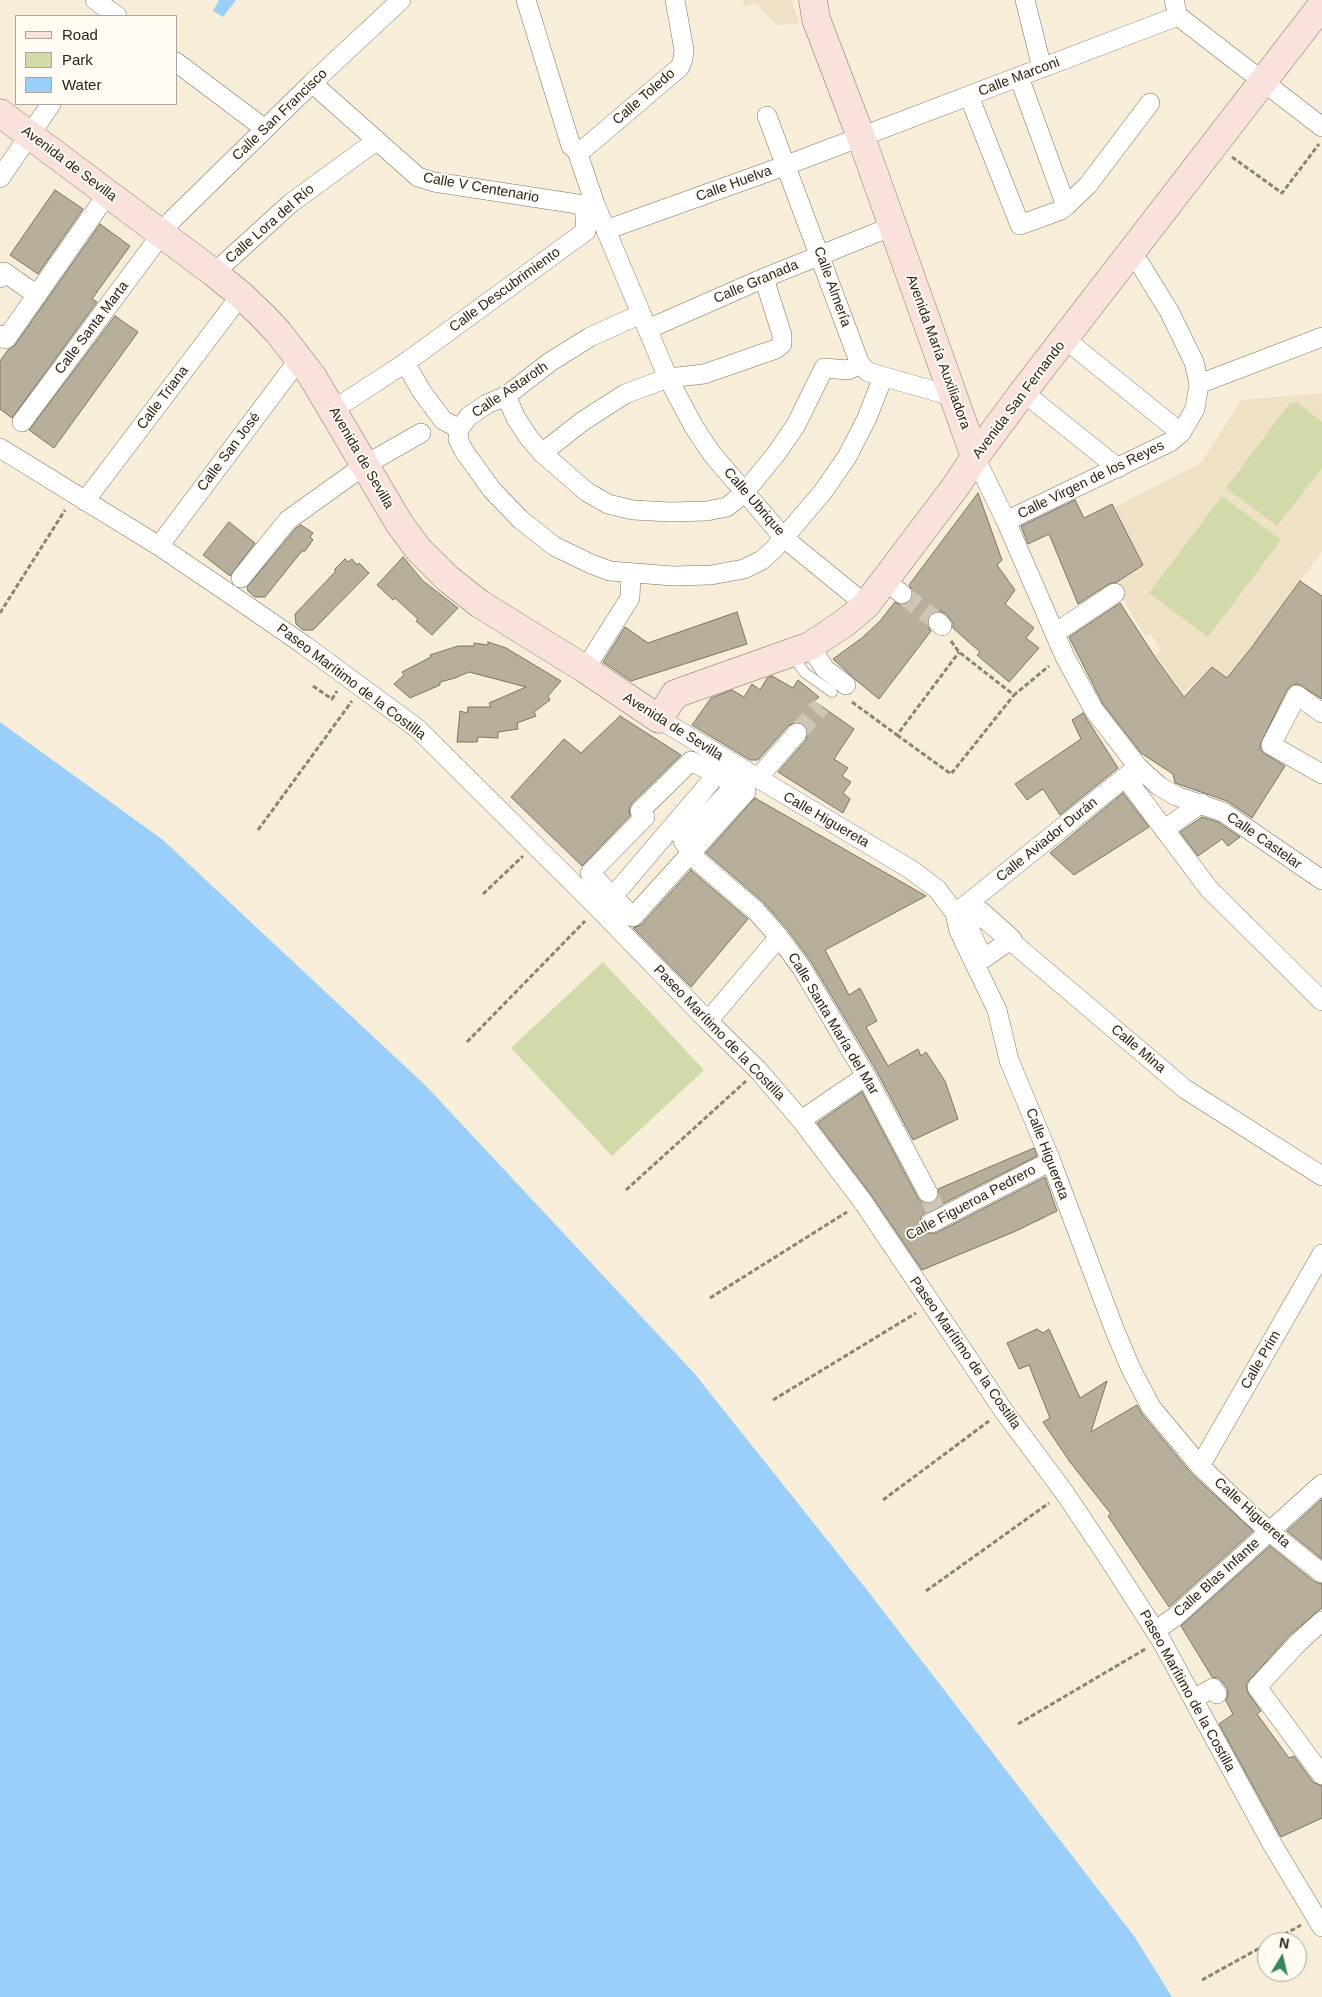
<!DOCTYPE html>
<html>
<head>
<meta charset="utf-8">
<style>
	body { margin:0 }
	#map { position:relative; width:1322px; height:1997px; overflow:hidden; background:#f7edd9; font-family:Arial,sans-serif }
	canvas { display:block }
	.legend { position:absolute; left:15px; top:15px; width:162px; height:90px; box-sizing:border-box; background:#fffbf3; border:1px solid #a9a59e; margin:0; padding:6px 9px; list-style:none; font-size:15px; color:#29251e }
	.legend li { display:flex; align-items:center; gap:10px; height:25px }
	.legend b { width:25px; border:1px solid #a9a59e }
	.north { position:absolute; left:1257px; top:1932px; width:50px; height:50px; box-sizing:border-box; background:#fffbf3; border:1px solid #a9a59e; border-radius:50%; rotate:9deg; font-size:14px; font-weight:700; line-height:20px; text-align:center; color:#29251e }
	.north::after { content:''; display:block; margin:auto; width:18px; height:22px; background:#368758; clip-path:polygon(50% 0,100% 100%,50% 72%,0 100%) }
</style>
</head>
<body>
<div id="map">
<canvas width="1322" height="1997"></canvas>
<ul class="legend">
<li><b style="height:6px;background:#fae2dc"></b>Road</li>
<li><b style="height:14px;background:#d3daaa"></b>Park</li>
<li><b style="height:14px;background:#99cff8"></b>Water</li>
</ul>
<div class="north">N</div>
</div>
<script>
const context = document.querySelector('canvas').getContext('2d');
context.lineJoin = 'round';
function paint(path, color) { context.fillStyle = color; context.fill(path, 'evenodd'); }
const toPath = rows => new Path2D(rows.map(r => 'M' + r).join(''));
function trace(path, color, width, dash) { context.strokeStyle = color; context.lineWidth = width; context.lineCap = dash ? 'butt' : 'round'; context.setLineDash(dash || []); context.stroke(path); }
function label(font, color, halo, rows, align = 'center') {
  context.font = font + ' Arial,sans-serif'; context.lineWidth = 4; context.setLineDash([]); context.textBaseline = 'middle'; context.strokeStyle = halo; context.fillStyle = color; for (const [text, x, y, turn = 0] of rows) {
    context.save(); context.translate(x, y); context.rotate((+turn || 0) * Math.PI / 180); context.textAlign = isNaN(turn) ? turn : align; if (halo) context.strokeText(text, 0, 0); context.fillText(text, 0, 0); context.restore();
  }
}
paint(toPath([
	[743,0,792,0,799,24,777,25,756,4,744,6],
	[1322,393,1322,552,1227,678,1212,667,1183,693,1155,656,1161,650,1151,634,1145,636,1114,584,1143,565,1115,507,1201,463,1241,400]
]), '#eee1c5');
paint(toPath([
	[1297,402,1322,422,1322,468,1277,526,1226,488,1289,404],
	[1222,496,1281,540,1208,637,1149,593],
	[603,962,704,1070,612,1156,511,1048]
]), '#d3daaa');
paint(toPath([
	[219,0,236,0,223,17,213,11],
	[0,722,163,840,426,1086,694,1373,867,1590,1134,1936,1172,1997,0,1997]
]), '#99cff8');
const building = toPath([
	[55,190,83,209,38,274,10,255,55,190],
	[100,224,130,246,92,299,97,302,12,418,0,409,0,361,8,350,15,345,100,224],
	[115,316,138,332,54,448,29,430,115,316],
	[978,493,1002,560,997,565,1015,590,1005,604,1034,628,1026,638,1039,648,1009,682,977,655,980,652,953,628,953,623,946,614,940,611,935,611,930,614,927,620,927,625,931,631,879,699,857,681,833,659,862,638,880,621,895,602,901,605,910,601,913,596,913,591,909,585,978,493],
	[1075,500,1084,518,1112,504,1143,565,1117,582,1109,584,1078,604,1049,534,1028,544,1021,526,1075,500],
	[229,522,255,543,230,576,203,555,229,522],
	[301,525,313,533,310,537,313,540,305,551,302,551,265,597,255,597,248,591,247,587,296,528,301,525],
	[403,557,423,581,458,608,432,635,416,621,418,619,395,598,393,600,377,585,403,557],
	[345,559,348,562,352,559,357,565,359,563,369,573,313,630,303,630,296,624,295,614,335,572,335,569,345,559],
	[1300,581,1322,596,1322,699,1298,684,1292,685,1287,690,1260,745,1261,750,1265,754,1285,766,1252,818,1227,801,1175,783,1173,774,1141,753,1103,704,1069,637,1120,603,1157,660,1184,697,1212,667,1227,678,1251,648,1300,581],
	[737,612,747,644,631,681,603,662,625,627,648,643,737,612],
	[488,642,506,648,561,681,548,696,550,700,534,712,536,716,517,723,518,729,498,732,498,738,478,737,477,742,457,742,460,711,467,713,468,707,491,707,489,703,526,687,469,672,455,678,440,682,440,685,410,698,394,684,404,675,402,672,431,657,430,655,458,646,474,646,474,643,488,645,488,642],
	[772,676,793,688,798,680,819,697,814,701,854,729,834,759,848,768,842,776,851,782,843,793,850,799,843,813,778,772,806,740,808,730,804,724,799,722,789,725,758,760,750,760,692,725,711,698,732,690,744,697,752,684,760,690,767,678,772,676],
	[1083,713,1118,768,1060,815,1043,789,1027,800,1015,784,1081,739,1072,720,1083,713],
	[620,716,681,755,632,803,629,808,630,816,582,866,511,797,564,739,581,753,620,716],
	[1123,793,1149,827,1074,875,1050,853,1123,793],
	[755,798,926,896,825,950,849,995,860,988,877,1021,866,1027,888,1066,918,1049,921,1056,926,1052,945,1081,958,1119,913,1140,876,1070,810,960,788,930,764,903,706,853,755,798],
	[1202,817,1218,822,1240,837,1228,846,1222,839,1198,856,1180,832,1202,817],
	[691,870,748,919,691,987,633,928,641,925,691,870],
	[862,1092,918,1198,922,1203,928,1204,934,1203,938,1199,938,1189,1034,1148,1037,1156,925,1213,921,1217,920,1223,921,1229,925,1233,936,1233,1045,1177,1057,1211,1016,1231,922,1270,872,1196,817,1123,862,1092],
	[1037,1329,1043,1333,1049,1329,1080,1398,1107,1381,1091,1432,1137,1405,1142,1414,1191,1473,1253,1531,1169,1607,1108,1516,1111,1514,1070,1462,1043,1422,1050,1418,1029,1365,1019,1369,1007,1343,1037,1329],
	[1322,1499,1322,1559,1287,1531,1322,1499],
	[1270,1546,1315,1582,1322,1584,1322,1608,1291,1634,1246,1684,1248,1693,1261,1711,1257,1714,1289,1758,1294,1756,1313,1782,1322,1786,1322,1818,1281,1837,1219,1724,1233,1714,1226,1701,1228,1694,1227,1688,1219,1678,1212,1677,1181,1626,1270,1546]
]);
paint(building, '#b7ae9b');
trace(building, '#7c7462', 1);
trace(toPath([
	[902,594,938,622],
	[797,733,821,706],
	[928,1193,937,1214]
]), '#cec5b4', 19, [19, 9]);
const lane = toPath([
	[794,654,799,665,805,673,832,692]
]);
const street = toPath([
	[95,0,117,16],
	[526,0,571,146,577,151,595,204,668,378,694,427,712,454,784,538,866,605],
	[1025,0,1042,68],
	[1174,0,1178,16,1322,127],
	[176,62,265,129],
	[1019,77,1066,206],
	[312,83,418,177,434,182,584,205,595,204],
	[969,96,1020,225,1061,210,1066,206,1088,185,1150,103],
	[767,116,860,364,868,372,955,397],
	[577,151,586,147,680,67,683,59,684,50,675,0],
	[0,178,51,104],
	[606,230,787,165,1178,16],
	[214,273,291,203,376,141],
	[0,278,4,272,37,295],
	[641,314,590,337,550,362,506,396,487,404,469,416,459,429,458,439,464,451,492,490,521,520,554,546,591,564,610,571,673,576,711,575,744,569,762,560,774,549,822,493,847,457,867,418,883,377],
	[648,329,764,278,893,226],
	[0,335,6,339,108,193],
	[1065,339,1181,433],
	[405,363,422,392,443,420,459,429],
	[1199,384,1322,337],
	[1023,392,1118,468],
	[506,396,516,418,529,438,542,453,587,492,608,504,633,510,670,512,707,511,727,507,744,493,776,454,796,425,824,368,848,370,860,364],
	[333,410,405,363,586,231,584,205],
	[22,422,172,220,312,83,401,0],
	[0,448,159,546,230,594,304,645,418,729,598,908,708,1021,758,1070,801,1120,863,1202,1003,1410,1064,1492,1109,1559,1161,1640,1271,1842,1322,1927],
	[542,453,583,421,625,394,668,378,704,374,776,349,782,344,782,335,764,278],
	[975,457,1006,521,1065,657,1094,710,1138,767,1159,786,1176,796,1223,812,1322,880],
	[85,501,241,295],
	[1006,521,1170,442,1181,433,1195,409,1199,384,1194,362,1169,311,1140,264,1129,255],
	[159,546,300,358],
	[241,578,288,520,365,465,421,433],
	[885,580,902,594],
	[938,622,942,626],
	[1055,633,1115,593],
	[810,646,825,669,846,685],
	[585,669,630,598,631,574],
	[1322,713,1297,695,1271,745,1322,774],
	[659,719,910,869,937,889,955,913,959,931,997,1010,1009,1060,1051,1161,1115,1331,1131,1369,1151,1407,1200,1466,1247,1511,1270,1532,1322,1573],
	[691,761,735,784,746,792,633,917,590,873,645,817,640,811,691,761],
	[746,773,683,841,699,862,756,911,779,937,801,967,866,1076,928,1193],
	[1125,777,1209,889,1322,1001],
	[757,779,797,733],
	[1164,830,1201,803],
	[620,888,724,766],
	[972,900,979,914,1185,1089,1322,1176],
	[962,908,1134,770],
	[982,912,1012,939,983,959,969,928,974,918,982,912],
	[708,1021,779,937],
	[801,1120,866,1076],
	[931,1223,1051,1161],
	[1200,1466,1322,1254],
	[1322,1621,1299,1642,1257,1687,1322,1775],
	[1155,1631,1176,1616,1322,1484],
	[1193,1699,1213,1688,1217,1694]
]);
const secondary = toPath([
	[813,0,816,19,861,137,975,457],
	[0,113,214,273,241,295,264,317,278,332,312,376,399,523,418,549,447,578,480,604,585,669,659,719,675,694,810,646,846,622,866,605,956,486,975,457,1023,392,1322,5]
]);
trace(lane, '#7c7361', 11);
trace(street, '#7c7361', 20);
trace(secondary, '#7c7361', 29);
trace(toPath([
	[1232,157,1282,193,1319,144],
	[0,613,65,510],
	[951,641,959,652,1014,695,1049,666],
	[313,686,332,699,337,691],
	[852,702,897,735,959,652],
	[897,735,951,774,1014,695],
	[258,830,352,701],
	[483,894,523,856],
	[467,1042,585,921],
	[626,1190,746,1081],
	[710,1298,847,1212],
	[773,1400,916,1313],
	[883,1500,989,1421],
	[926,1591,1049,1503],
	[1018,1724,1147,1648],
	[1271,1942,1301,1925],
	[1202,1980,1267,1944]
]), '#8a8376', 3, [5, 2.5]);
trace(lane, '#fff', 10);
trace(street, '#fff', 19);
trace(secondary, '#fae2dc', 28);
label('14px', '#29251e', '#fffbf3', [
	["Calle Marconi",1019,77,-21],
	["Calle Toledo",644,97,-41],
	["Calle San Francisco",280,115,-44],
	["Avenida de Sevilla",69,164,37],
	["Calle Huelva",734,184,-20],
	["Calle V Centenario",481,188,10],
	["Calle Lora del Río",270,224,-41],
	["Calle Granada",756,282,-23],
	["Calle Almería",832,287,70],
	["Calle Descubrimiento",505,290,-36],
	["Calle Santa Marta",92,328,-53],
	["Avenida María Auxiliadora",938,352,70],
	["Calle Astaroth",510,390,-34],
	["Calle Triana",163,398,-53],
	["Avenida San Fernando",1019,400,-53],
	["Calle San José",229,452,-53],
	["Avenida de Sevilla",361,458,60],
	["Calle Virgen de los Reyes",1091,480,-26],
	["Calle Ubrique",754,502,49],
	["Paseo Marítimo de la Costilla",351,682,37],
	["Avenida de Sevilla",673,727,32],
	["Calle Higuereta",826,820,30],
	["Calle Aviador Durán",1047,840,-39],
	["Calle Castelar",1264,841,35],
	["Calle Santa María del Mar",833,1024,59],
	["Paseo Marítimo de la Costilla",719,1033,46],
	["Calle Mina",1138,1049,40],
	["Calle Higuereta",1047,1154,69],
	["Calle Figueroa Pedrero",971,1203,-28],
	["Paseo Marítimo de la Costilla",965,1353,55],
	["Calle Prim",1261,1360,-60],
	["Calle Higuereta",1252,1513,42],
	["Calle Blas Infante",1217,1578,-42],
	["Paseo Marítimo de la Costilla",1187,1691,61]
]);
</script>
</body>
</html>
